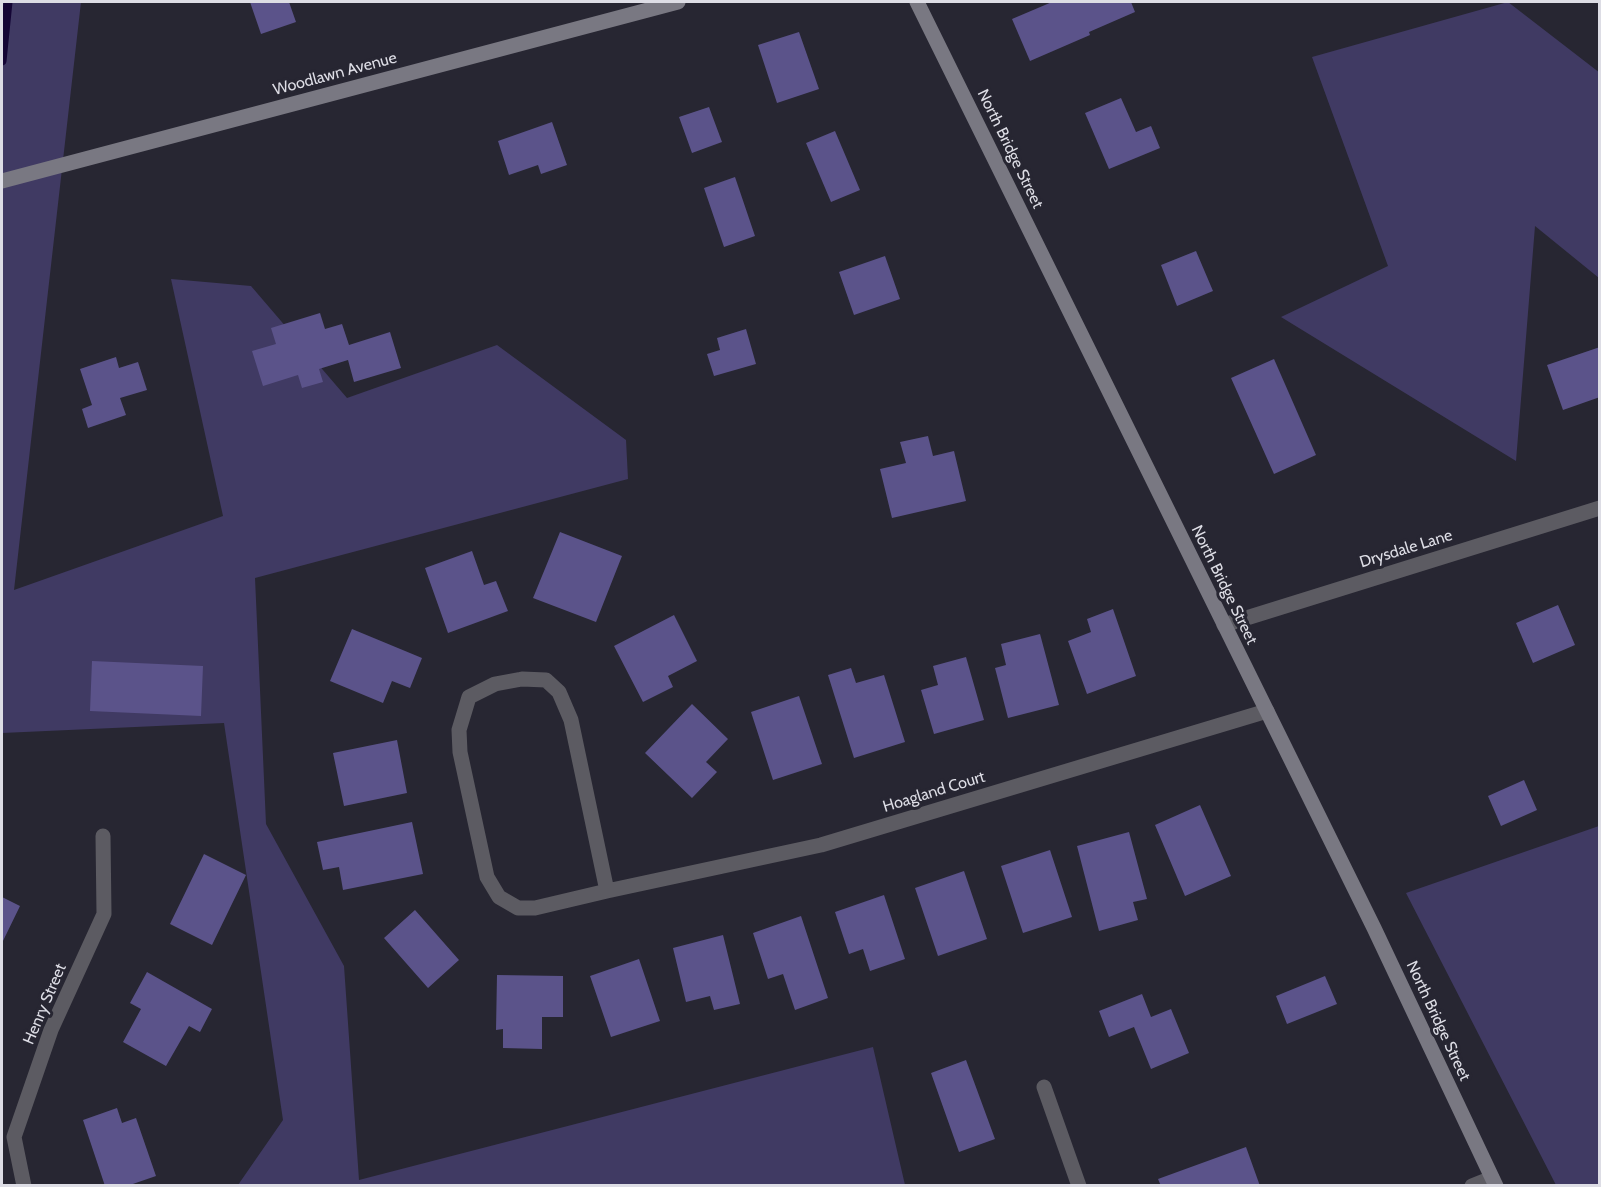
<!DOCTYPE html>
<html>
<head>
<meta charset="utf-8">
<style>
	body { margin:0 }
	#map { position:relative; width:1601px; height:1187px; overflow:hidden; background:#272632; font-family:Cabin,sans-serif }
	canvas { display:block }
	.frame { position:absolute; inset:0; border:3px solid #dddde5; pointer-events:none }
</style>
</head>
<body>
<div id="map">
<canvas width="1601" height="1187"></canvas>
<div class="frame"></div>
</div>
<script>
const context = document.querySelector('canvas').getContext('2d');
context.lineJoin = 'round';
function paint(path, color) { context.fillStyle = color; context.fill(path, 'evenodd'); }
const toPath = rows => new Path2D(rows.map(r => 'M' + r).join(''));
function trace(path, color, width, dash) { context.strokeStyle = color; context.lineWidth = width; context.lineCap = dash ? 'butt' : 'round'; context.setLineDash(dash || []); context.stroke(path); }
function label(font, color, halo, rows, align = 'center') {
  context.font = font + ' Cabin,sans-serif'; context.lineWidth = 6; context.setLineDash([]); context.textBaseline = 'middle'; context.strokeStyle = halo; context.fillStyle = color; for (const [text, x, y, turn = 0] of rows) {
    context.save(); context.translate(x, y); context.rotate((+turn || 0) * Math.PI / 180); context.textAlign = isNaN(turn) ? turn : align; if (halo) context.strokeText(text, 0, 0); context.fillText(text, 0, 0); context.restore();
  }
}
paint(toPath([
	[2,2,81,2,14,590,223,516,171,279,251,286,347,398,497,345,626,440,628,479,255,578,266,824,344,966,359,1180,873,1047,905,1185,238,1185,283,1120,224,723,2,733],
	[1508,2,1600,73,1599,278,1535,226,1516,461,1281,317,1388,266,1312,57],
	[1599,826,1599,1185,1556,1185,1406,893]
]), '#403a63');
trace(toPath([
	[2,61,8,2]
]), '#140535', 9);
paint(toPath([
	[250,2,289,2,296,22,261,34],
	[1052,2,1131,2,1135,12,1089,32,1090,35,1030,61,1012,19],
	[799,32,819,89,777,103,758,45],
	[1121,98,1136,132,1151,126,1160,148,1109,169,1085,113],
	[709,107,722,142,692,153,679,117],
	[552,122,567,165,541,174,538,165,509,175,498,141],
	[835,131,860,190,831,202,806,143],
	[735,177,755,236,724,247,704,188],
	[1196,251,1213,291,1177,306,1161,265],
	[885,256,900,299,854,315,839,272],
	[320,313,325,329,342,324,349,345,390,332,401,368,354,382,348,360,319,369,323,382,302,388,298,375,263,386,252,351,276,344,271,328],
	[746,329,756,364,714,376,707,354,720,350,717,338],
	[1600,347,1600,397,1563,410,1547,365],
	[116,357,119,368,138,362,147,390,120,398,126,415,88,428,82,409,92,405,80,369],
	[1274,359,1316,455,1274,474,1231,378],
	[928,436,933,456,954,451,966,501,892,518,880,469,906,463,900,442],
	[560,532,622,556,596,622,533,598],
	[472,551,484,585,496,581,508,611,448,633,425,568],
	[1558,605,1575,645,1533,663,1516,623],
	[1113,609,1136,676,1087,694,1068,641,1091,632,1087,619],
	[674,615,697,661,668,676,673,687,643,702,614,646],
	[352,629,422,658,410,688,392,681,383,703,330,681],
	[1040,634,1059,705,1008,718,995,668,1006,665,1001,644],
	[966,657,984,720,934,734,921,690,938,685,933,666],
	[92,661,203,666,201,716,90,711],
	[851,668,856,683,884,675,905,742,854,758,828,675],
	[799,696,822,764,773,780,751,712],
	[692,704,728,739,706,762,717,772,692,798,645,753],
	[397,740,407,793,344,806,333,753],
	[1524,780,1537,810,1501,826,1488,796],
	[1200,805,1231,876,1185,896,1155,825],
	[412,822,423,874,343,890,339,867,323,870,317,842],
	[1129,832,1147,899,1133,902,1138,920,1099,931,1077,846],
	[1050,850,1072,917,1023,933,1001,866],
	[204,854,246,875,212,945,170,924],
	[964,871,987,939,938,956,915,888],
	[884,895,905,959,870,971,863,949,849,954,835,912],
	[2,897,20,906,2,943],
	[415,910,459,960,428,988,384,938],
	[801,916,828,998,795,1010,783,974,768,979,753,933],
	[723,935,740,1004,714,1010,710,996,686,1002,673,948],
	[639,959,660,1021,611,1037,590,976],
	[147,972,212,1009,200,1032,189,1026,166,1066,123,1042,141,1009,130,1003],
	[497,975,563,976,563,1017,542,1017,542,1049,503,1048,503,1029,496,1030],
	[1325,976,1337,1004,1287,1024,1276,996],
	[1142,994,1151,1017,1171,1009,1189,1053,1151,1069,1134,1027,1109,1037,1099,1011],
	[966,1060,995,1139,959,1152,931,1073],
	[117,1108,122,1123,136,1118,156,1176,127,1186,105,1186,83,1120],
	[1246,1147,1260,1186,1161,1186,1158,1179]
]), '#5b538a');
trace(toPath([
	[1224,625,1600,508],
	[522,679,546,680,559,692,571,720,607,891,535,908,518,908,499,897,487,877,460,752,459,730,469,697,495,684,522,679],
	[607,891,821,845,1267,711],
	[1044,1087,1079,1186],
	[24,1186,14,1137,51,1030,104,914,103,836],
	[1472,1186,1492,1178]
]), '#5c5b62', 15);
trace(toPath([
	[917,2,1374,928,1496,1186],
	[2,181,678,2]
]), '#797882', 15);
label('16px', '#dddde5', '#272632', [
	["Woodlawn Avenue",335,74,-15],
	["North Bridge Street",1010,149,64],
	["Drysdale Lane",1406,549,-17],
	["North Bridge Street",1224,585,64],
	["Hoagland Court",934,792,-17],
	["Henry Street",45,1004,-67],
	["North Bridge Street",1438,1021,65]
]);
</script>
</body>
</html>
